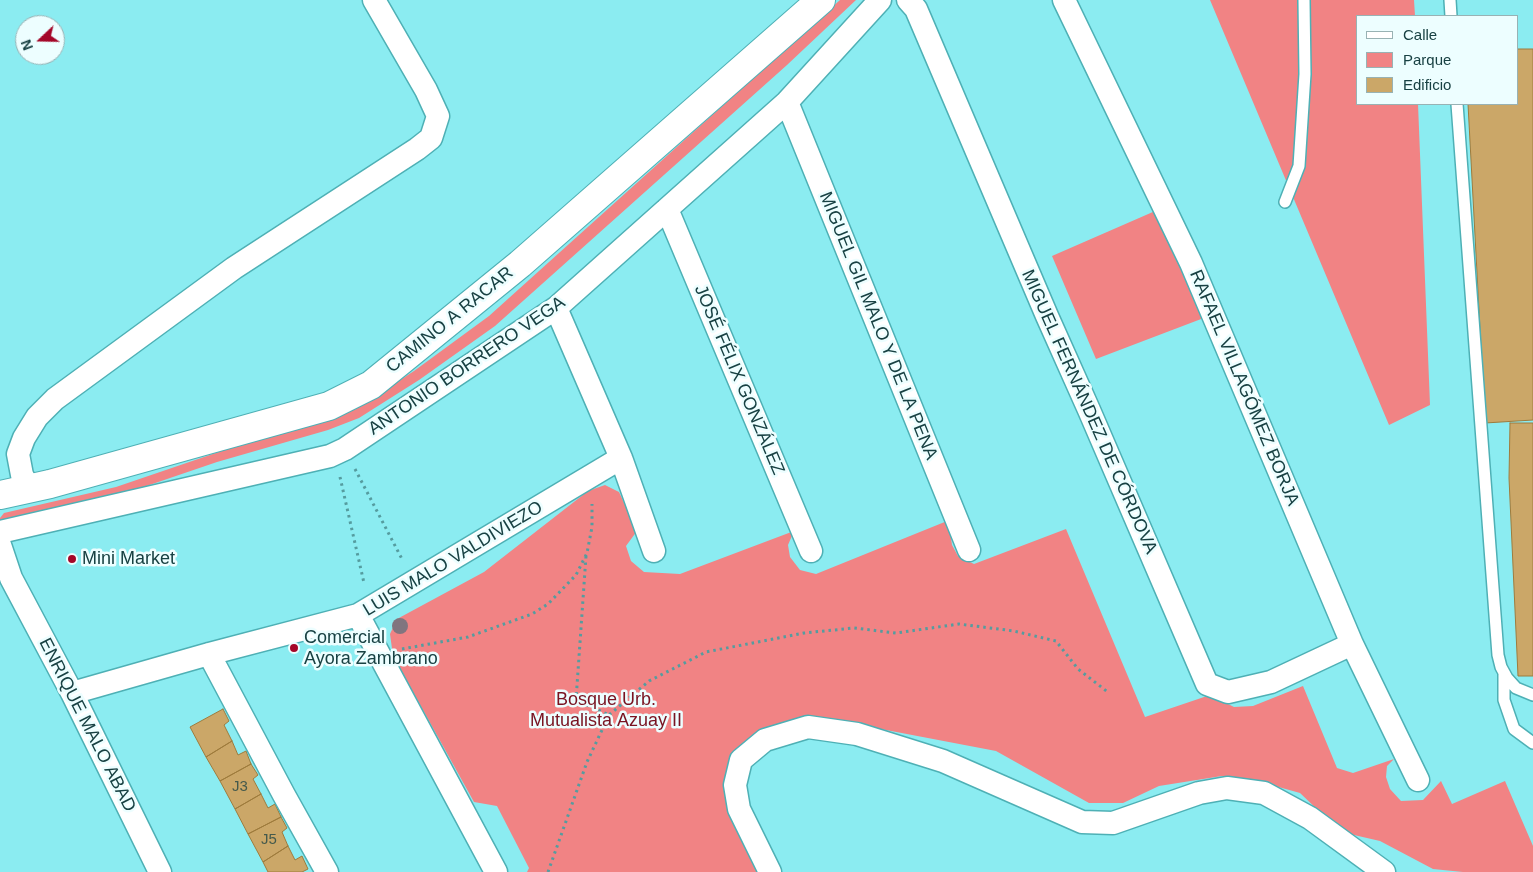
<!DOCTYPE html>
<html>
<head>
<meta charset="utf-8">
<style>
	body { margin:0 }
	#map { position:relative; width:1533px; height:872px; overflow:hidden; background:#8becf1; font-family:Arial,sans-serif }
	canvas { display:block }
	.legend { position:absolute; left:1356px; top:15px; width:162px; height:90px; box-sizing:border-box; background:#edfeff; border:1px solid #98b2b4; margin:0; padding:6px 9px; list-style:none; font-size:15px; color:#184143 }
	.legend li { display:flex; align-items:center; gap:10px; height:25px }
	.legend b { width:25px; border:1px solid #98b2b4 }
	.north { position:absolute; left:15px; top:15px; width:50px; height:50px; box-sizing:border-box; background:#edfeff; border:1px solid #98b2b4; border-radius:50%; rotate:249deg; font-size:14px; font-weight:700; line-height:20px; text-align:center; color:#184143 }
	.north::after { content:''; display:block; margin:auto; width:18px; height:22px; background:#a40729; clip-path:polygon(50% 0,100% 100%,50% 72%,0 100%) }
</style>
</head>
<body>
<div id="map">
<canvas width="1533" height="872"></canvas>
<ul class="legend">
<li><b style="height:6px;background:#fff"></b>Calle</li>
<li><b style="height:14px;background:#f18384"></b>Parque</li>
<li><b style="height:14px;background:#cba768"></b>Edificio</li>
</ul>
<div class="north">N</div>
</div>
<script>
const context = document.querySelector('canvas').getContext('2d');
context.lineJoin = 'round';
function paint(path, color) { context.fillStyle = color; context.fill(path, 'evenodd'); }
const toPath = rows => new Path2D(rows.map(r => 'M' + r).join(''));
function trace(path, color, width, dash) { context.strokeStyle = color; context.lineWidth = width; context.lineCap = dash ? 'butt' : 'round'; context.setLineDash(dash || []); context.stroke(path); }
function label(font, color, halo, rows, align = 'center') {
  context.font = font + ' Arial,sans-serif'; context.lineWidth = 5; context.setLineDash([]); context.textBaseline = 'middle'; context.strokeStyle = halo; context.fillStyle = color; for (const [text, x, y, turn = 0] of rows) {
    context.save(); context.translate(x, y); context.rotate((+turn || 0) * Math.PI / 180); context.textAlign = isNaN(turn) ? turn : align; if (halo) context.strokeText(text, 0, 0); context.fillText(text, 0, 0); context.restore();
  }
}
paint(toPath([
	[840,0,856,0,787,65,495,326,419,380,359,418,328,430,217,462,126,493,0,526,0,518,4,513,116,487,248,442,329,420,356,409,414,371,489,316],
	[1210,0,1414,0,1415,16,1357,16,1357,104,1418,104,1430,405,1389,425],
	[1162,208,1209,316,1096,359,1052,256],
	[605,485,619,492,637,531,626,546,631,561,644,572,680,574,794,531,788,545,790,557,800,570,816,574,957,517,950,531,952,545,958,556,974,564,1066,529,1145,717,1210,695,1234,707,1253,706,1303,686,1337,768,1353,773,1394,759,1387,766,1386,777,1390,789,1401,801,1423,800,1441,781,1452,804,1505,781,1533,846,1533,872,1463,872,1433,869,1380,841,1341,832,1300,793,1268,784,1222,776,1159,786,1123,803,1089,803,996,751,865,726,809,721,738,767,770,872,527,872,529,868,497,806,474,802,393,656,390,634,397,619,484,572,588,491]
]), '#f18384');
const building = toPath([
	[1517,49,1533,49,1533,420,1485,423,1468,104,1517,104,1517,49],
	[1510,423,1533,423,1533,676,1518,676,1509,478,1510,423],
	[223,709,229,721,224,725,232,741,206,757,190,727,223,709],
	[232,741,238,755,246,751,251,764,220,781,206,757,232,741],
	[251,764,258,775,253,779,261,794,235,809,220,781,251,764],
	[261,794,268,808,275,804,281,817,248,834,235,809,261,794],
	[281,817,287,828,282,832,288,846,263,862,248,834,281,817],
	[288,846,295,860,302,856,308,869,302,872,268,872,263,862,288,846]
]);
paint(building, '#cba768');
trace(building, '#9e7b3c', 1);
const lane = toPath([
	[1450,0,1451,16],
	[1457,104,1498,655,1501,667,1507,678,1516,688,1533,695],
	[1285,202,1299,166,1305,74,1304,0],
	[1504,673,1504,700,1514,729,1533,743]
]);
const street = toPath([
	[908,0,916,9,1047,316,1089,410,1207,684,1228,692,1271,682,1352,644],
	[1064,0,1191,263,1352,644,1418,780],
	[787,102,969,550],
	[667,209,811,551],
	[556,308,621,458,654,551],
	[29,488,22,475,18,454,24,438,37,417,55,399,234,268,417,149,431,138,438,116,426,90,374,0],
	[0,532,330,456,345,449,556,308,787,102,880,0],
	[0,545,11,578,72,693,160,872],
	[358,615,496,872],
	[209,654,284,795,327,872],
	[72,693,209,654,358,615,621,458],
	[770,872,739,809,735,785,741,760,765,740,808,727,857,734,943,761,1082,822,1113,823,1199,793,1227,788,1264,793,1310,818,1384,872]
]);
const secondary = toPath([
	[0,495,50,484,329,406,371,385,520,264,821,0]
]);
trace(lane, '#4eb0b5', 14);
trace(street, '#4eb0b5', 25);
trace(secondary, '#4eb0b5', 30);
trace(toPath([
	[355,469,403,561],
	[340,477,364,583],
	[586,556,576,700,609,715],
	[402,649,468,637,532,614,548,604,576,575,587,553,592,527,592,504],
	[548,872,587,762,609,715,649,681,706,652,804,633,854,628,896,633,959,624,1014,631,1056,641,1078,669,1109,693]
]), '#559c9f', 3, [2.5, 4]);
trace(lane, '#fff', 11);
trace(street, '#fff', 22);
trace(secondary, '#fff', 28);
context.fillStyle = '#81757f';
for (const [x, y] of [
	[400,626]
]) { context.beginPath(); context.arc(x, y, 8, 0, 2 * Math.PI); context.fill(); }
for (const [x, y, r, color] of [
	[72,559,5,"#a40729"],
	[294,648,5,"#a40729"]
]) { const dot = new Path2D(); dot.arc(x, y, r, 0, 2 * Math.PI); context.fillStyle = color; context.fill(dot); trace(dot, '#edfeff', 2); }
label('15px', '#455a4c', null, [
	["J3",240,787],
	["J5",269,840]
]);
label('18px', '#184143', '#edfeff', [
	["CAMINO A RACAR",450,320,-39],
	["MIGUEL GIL MALO Y DE LA PENA",878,326,68],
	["ANTONIO BORRERO VEGA",467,366,-34],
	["JOSÉ FÉLIX GONZÁLEZ",739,380,67],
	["RAFAEL VILLAGÓMEZ BORJA",1244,388,67],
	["MIGUEL FERNÁNDEZ DE CÓRDOVA",1089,412,66],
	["LUIS MALO VALDIVIEZO",453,559,-31],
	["ENRIQUE MALO ABAD",87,725,63]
]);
label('18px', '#184143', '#edfeff', [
	["Mini Market",82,559],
	["Comercial",304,638],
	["Ayora Zambrano",304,659]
], 'left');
label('18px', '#791321', '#edfeff', [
	["Bosque Urb.",606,700],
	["Mutualista Azuay II",606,721]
]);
</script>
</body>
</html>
